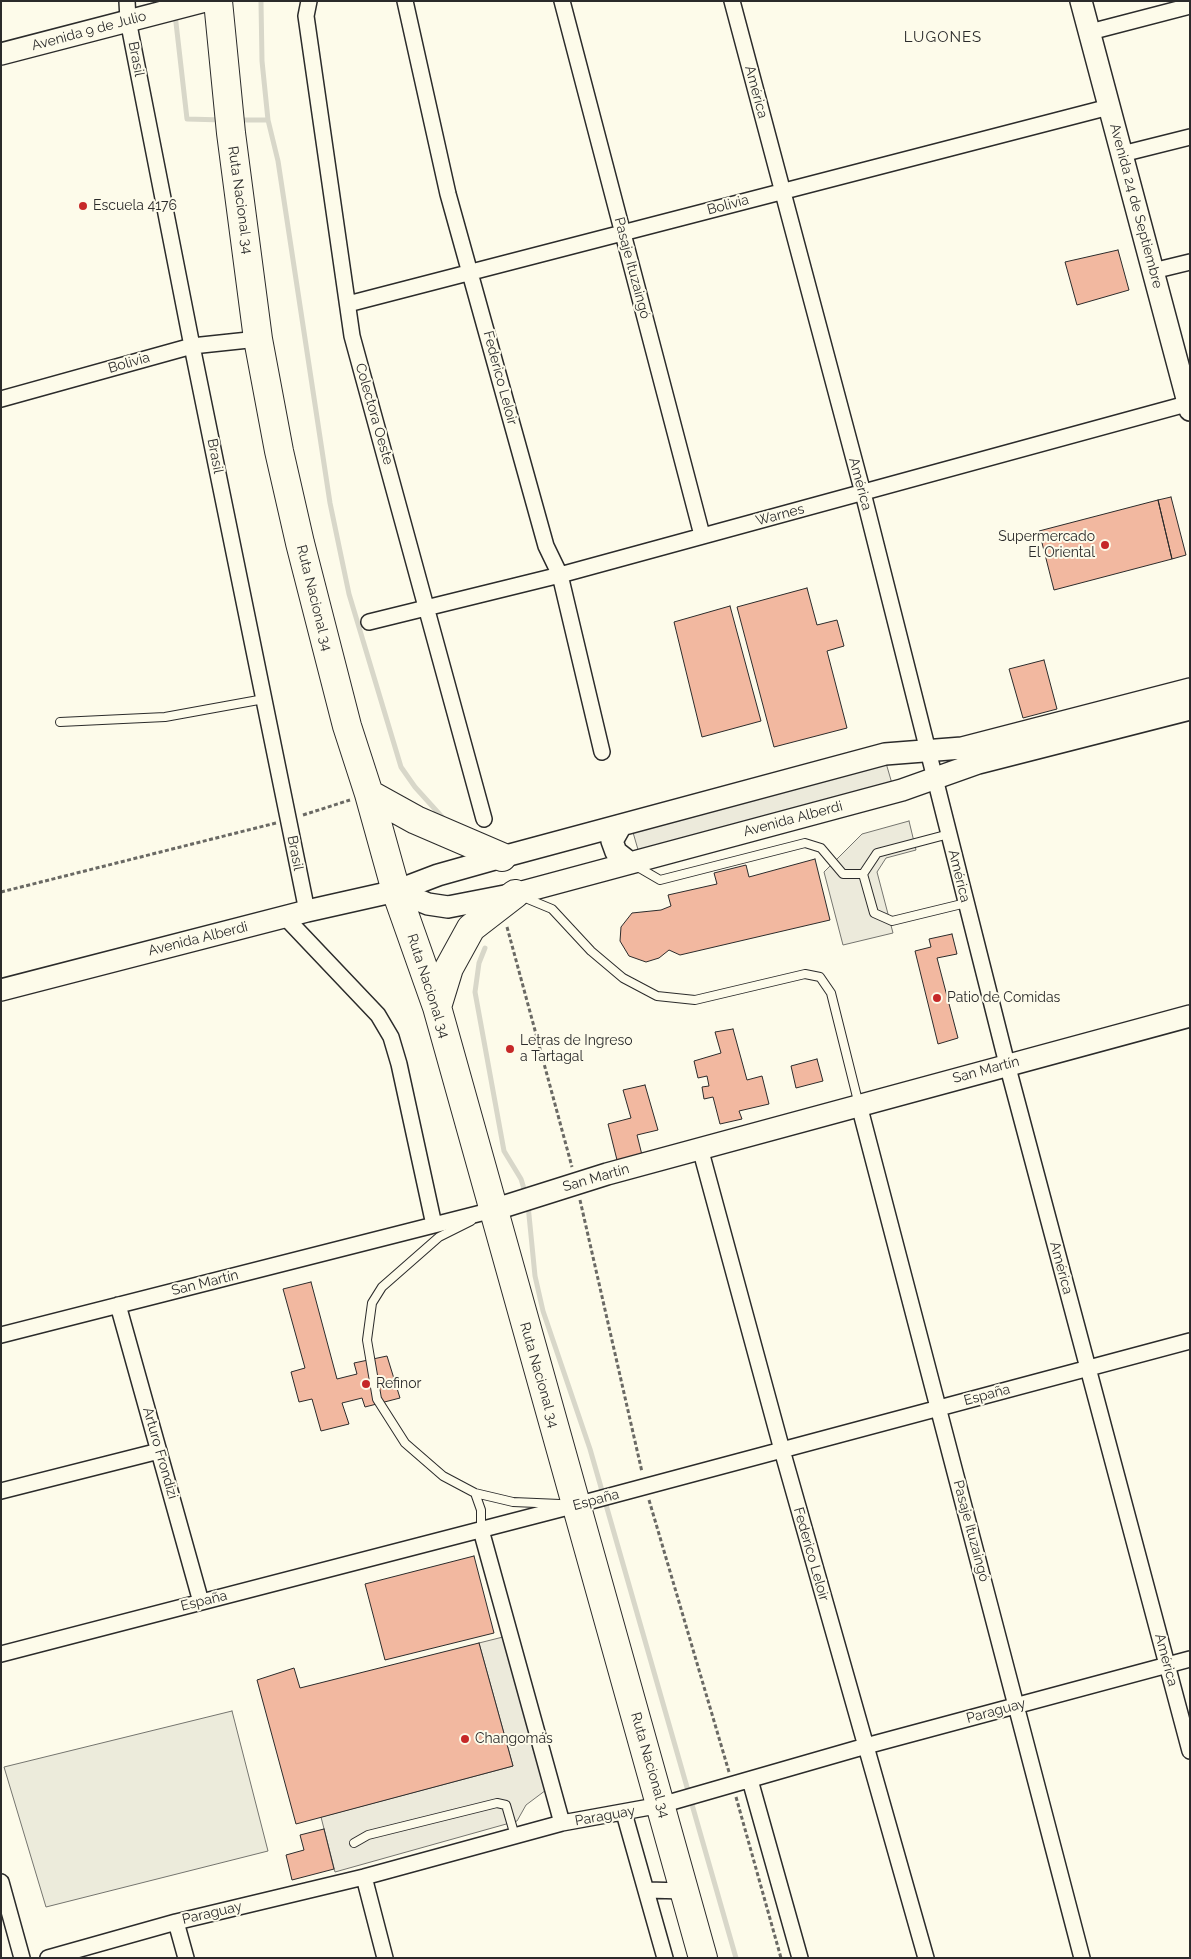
<!DOCTYPE html>
<meta charset="utf-8">
<style>
body{margin:0}
#map{position:relative;width:1191px;height:1959px;overflow:hidden;background:#fdfbea;font-family:Raleway,sans-serif}
canvas{display:block}
.frame{position:absolute;inset:0;border:2px solid #2b2b2b;pointer-events:none}
</style>
<div id="map">
<canvas width="1191" height="1959"></canvas>
<div class="frame"></div>
</div>
<script>
const g = document.querySelector('canvas').getContext('2d');
g.lineJoin = 'round';
function fill(path, color) {
  g.fillStyle = color;
  g.fill(path, 'evenodd');
}
function toPath(rows) {
  const path = new Path2D();
  for (const r of rows) {
    path.moveTo(r[0], r[1]);
    for (let i = 2; i < r.length; i += 2) path.lineTo(r[i], r[i + 1]);
  }
  return path;
}
function strokePath(path, color, width, dash) {
  g.strokeStyle = color;
  g.lineWidth = width;
  g.lineCap = dash ? 'butt' : 'round';
  g.setLineDash(dash || []);
  g.stroke(path);
}
function drawText(font, color, halo, rows, align = 'center') {
  g.font = font + ' Raleway,sans-serif';
  g.lineWidth = 4;
  g.setLineDash([]);
  g.textBaseline = 'middle';
  g.strokeStyle = halo;
  g.fillStyle = color;
  for (const [text, x, y, turn = 0] of rows) {
    g.save();
    g.translate(x, y);
    g.rotate((+turn || 0) * Math.PI / 180);
    g.textAlign = isNaN(turn) ? turn : align;
    if (halo) g.strokeText(text, 0, 0);
    g.fillText(text, 0, 0);
    g.restore();
  }
}
const green = toPath([
 [232,1711,268,1851,46,1907,4,1767,232,1711]
]);
const parking = toPath([
 [886,763,893,787,639,853,632,829,886,763],
 [909,821,916,850,886,858,877,872,893,933,843,945,824,872,862,834,909,821],
 [503,1637,546,1790,526,1805,517,1821,335,1872,321,1817,513,1766,479,1643,503,1637]
]);
const stream = toPath([
 [261,2,262,61,268,120,278,161,330,503,349,594,401,767,415,787,443,818],
 [175,14,187,119,223,120],
 [239,120,268,120],
 [485,948,479,963,475,992,504,1151,521,1179,526,1195],
 [528,1205,535,1276,543,1311,590,1449,736,1958]
]);
const building = toPath([
 [1118,250,1129,290,1077,305,1065,262,1118,250],
 [1171,497,1186,555,1172,559,1158,500,1171,497],
 [1158,500,1172,559,1054,590,1039,531,1158,500],
 [807,588,817,625,837,620,844,646,827,651,847,728,774,747,737,607,807,588],
 [730,606,761,721,702,737,674,622,730,606],
 [1044,660,1057,709,1023,718,1009,669,1044,660],
 [815,859,830,920,680,955,669,950,659,958,646,962,629,956,620,941,621,927,632,913,661,910,671,906,668,895,717,884,714,873,746,865,749,877,815,859],
 [952,934,957,954,937,958,958,1038,938,1044,915,951,931,947,929,939,952,934],
 [733,1029,747,1080,762,1076,769,1104,739,1111,742,1119,720,1124,713,1097,704,1099,702,1087,709,1086,707,1076,698,1078,694,1061,721,1053,715,1032,733,1029],
 [817,1059,823,1081,796,1088,791,1066,817,1059],
 [645,1085,658,1130,637,1135,642,1155,617,1160,608,1124,631,1118,623,1090,645,1085],
 [311,1282,337,1379,357,1374,354,1363,387,1356,400,1398,365,1407,362,1398,342,1403,349,1424,321,1431,312,1399,299,1402,291,1372,305,1368,283,1289,311,1282],
 [474,1556,494,1633,385,1660,365,1584,474,1556],
 [479,1643,513,1766,296,1824,257,1680,294,1668,300,1688,479,1643],
 [324,1829,334,1869,292,1880,286,1855,304,1850,300,1835,324,1829]
]);
const path = toPath([
 [303,815,350,800],
 [1,892,276,823],
 [507,927,572,1167],
 [580,1200,642,1472],
 [649,1500,729,1772],
 [736,1797,781,1958]
]);
const lane = toPath([
 [60,722,165,717,264,699],
 [636,866,660,880,805,843,821,848,843,874,863,874,874,913,892,921,966,903],
 [863,874,877,853,949,834],
 [523,897,552,909,591,951,623,978,657,996,695,1000,805,974,820,977,831,993,859,1105],
 [471,1221,439,1237,382,1287,372,1303,367,1340,377,1399,405,1443,443,1476,475,1493,513,1502,560,1504],
 [475,1493,481,1510,481,1530],
 [354,1843,368,1835,497,1803,506,1805,515,1836]
]);
const street = toPath([
 [127,1,128,20,192,346,307,911],
 [309,1,306,16,352,336,484,819],
 [405,1,448,194,546,546,560,575,602,752],
 [562,1,702,535],
 [732,1,863,493,1007,1064,1190,1751],
 [1090,32,1190,6],
 [1122,154,1190,137],
 [1153,271,1190,262],
 [348,304,1109,107],
 [1,399,192,346,258,339],
 [369,622,560,575,1190,403],
 [285,917,378,1015,391,1037,399,1064,434,1225],
 [859,1105,1082,1958],
 [700,1148,782,1450,926,1958],
 [118,1305,201,1602],
 [1,1335,493,1210],
 [1,1491,159,1451],
 [481,1530,562,1823],
 [1,1654,576,1505,1190,1341],
 [750,1780,800,1958],
 [624,1813,665,1958],
 [364,1877,385,1958],
 [1,1882,22,1958],
 [647,1890,685,1891],
 [176,1922,186,1958],
 [48,1958,176,1922,364,1877,562,1823,661,1805,866,1746,1190,1659]
]);
const secondary = toPath([
 [1081,1,1190,410],
 [1,54,205,1],
 [621,825,612,841,616,852,630,863],
 [396,891,428,904,448,907,515,894,902,790,978,763,1190,709],
 [1,990,307,911,396,891,438,875,502,857,885,754,962,748,1190,689],
 [493,1210,607,1174,1190,1016]
]);
const highway = toPath([
 [218,1,231,133,258,339,279,451,300,543,347,726,369,794,396,891,437,1007,703,1958],
 [369,794,416,820,502,857],
 [437,1007,449,968,471,928,515,894]
]);
const markers = [
 [83,206,5,"#c62828"],
 [1105,545,5,"#c62828"],
 [937,998,5,"#c62828"],
 [510,1049,5,"#c62828"],
 [366,1384,5,"#c62828"],
 [465,1739,5,"#c62828"]
];
const streetNames = [
 ["Avenida 9 de Julio",89,31,-15],
 ["Brasil",136,59,79],
 ["América",756,92,75],
 ["Ruta Nacional 34",240,200,82],
 ["Bolivia",728,205,-15],
 ["Avenida 24 de Septiembre",1136,206,75],
 ["Pasaje Ituzaingó",632,268,75],
 ["Bolivia",129,363,-16],
 ["Federico Leloir",500,378,75],
 ["Colectora Oeste",374,414,74],
 ["Brasil",215,456,79],
 ["América",860,484,75],
 ["Warnes",780,515,-15],
 ["Ruta Nacional 34",314,598,76],
 ["Avenida Alberdi",793,819,-15],
 ["Brasil",295,853,79],
 ["América",959,876,76],
 ["Avenida Alberdi",198,939,-14],
 ["Ruta Nacional 34",428,986,72],
 ["San Martín",986,1070,-15],
 ["San Martín",596,1178,-16],
 ["América",1061,1268,75],
 ["San Martín",205,1283,-14],
 ["Ruta Nacional 34",539,1375,74],
 ["España",987,1395,-15],
 ["Arturo Frondizi",160,1453,74],
 ["España",596,1500,-15],
 ["Pasaje Ituzaingó",971,1531,75],
 ["Federico Leloir",811,1554,74],
 ["España",204,1601,-14],
 ["América",1166,1660,75],
 ["Paraguay",996,1711,-15],
 ["Ruta Nacional 34",650,1765,74],
 ["Paraguay",605,1816,-10],
 ["Paraguay",212,1913,-13]
];
const poiNames = [
 ["Escuela 4176",93,206],
 ["Supermercado",1095,537,"right"],
 ["El Oriental",1095,553,"right"],
 ["Patio de Comidas",947,998],
 ["Letras de Ingreso",520,1041],
 ["a Tartagal",520,1057],
 ["Refinor",376,1384],
 ["Changomás",475,1739]
];
const neighbourhoodNames = [
 ["LUGONES",943,37]
];
fill(green, '#ecebdb');
strokePath(green, '#74746e', 1);
fill(parking, '#eceadb');
strokePath(parking, '#74746e', 1);
strokePath(stream, '#d8d7c9', 5);
fill(building, '#f2b8a0');
strokePath(building, '#2b2b2b', 1);
strokePath(lane, '#2b2b2b', 10);
strokePath(street, '#2b2b2b', 18);
strokePath(secondary, '#2b2b2b', 24);
strokePath(highway, '#2b2b2b', 30);
strokePath(path, '#6a6964', 3, [4, 2.5]);
strokePath(lane, '#fdfbea', 8);
strokePath(street, '#fdfbea', 15);
strokePath(secondary, '#fdfbea', 21);
strokePath(highway, '#fdfbea', 28);
for (const [x, y, r, color] of markers) {
  const dot = new Path2D();
  dot.arc(x, y, r, 0, 2 * Math.PI);
  g.fillStyle = color;
  g.fill(dot);
  strokePath(dot, '#fdfbea', 2);
}
drawText('14px', '#2b2b2b', '#fdfbea', streetNames);
drawText('14px', '#2b2b2b', '#fdfbea', poiNames, 'left');
g.letterSpacing = '1px';
drawText('15px', '#2b2b2b', '#fdfbea', neighbourhoodNames);
g.letterSpacing = '0px';
</script>
